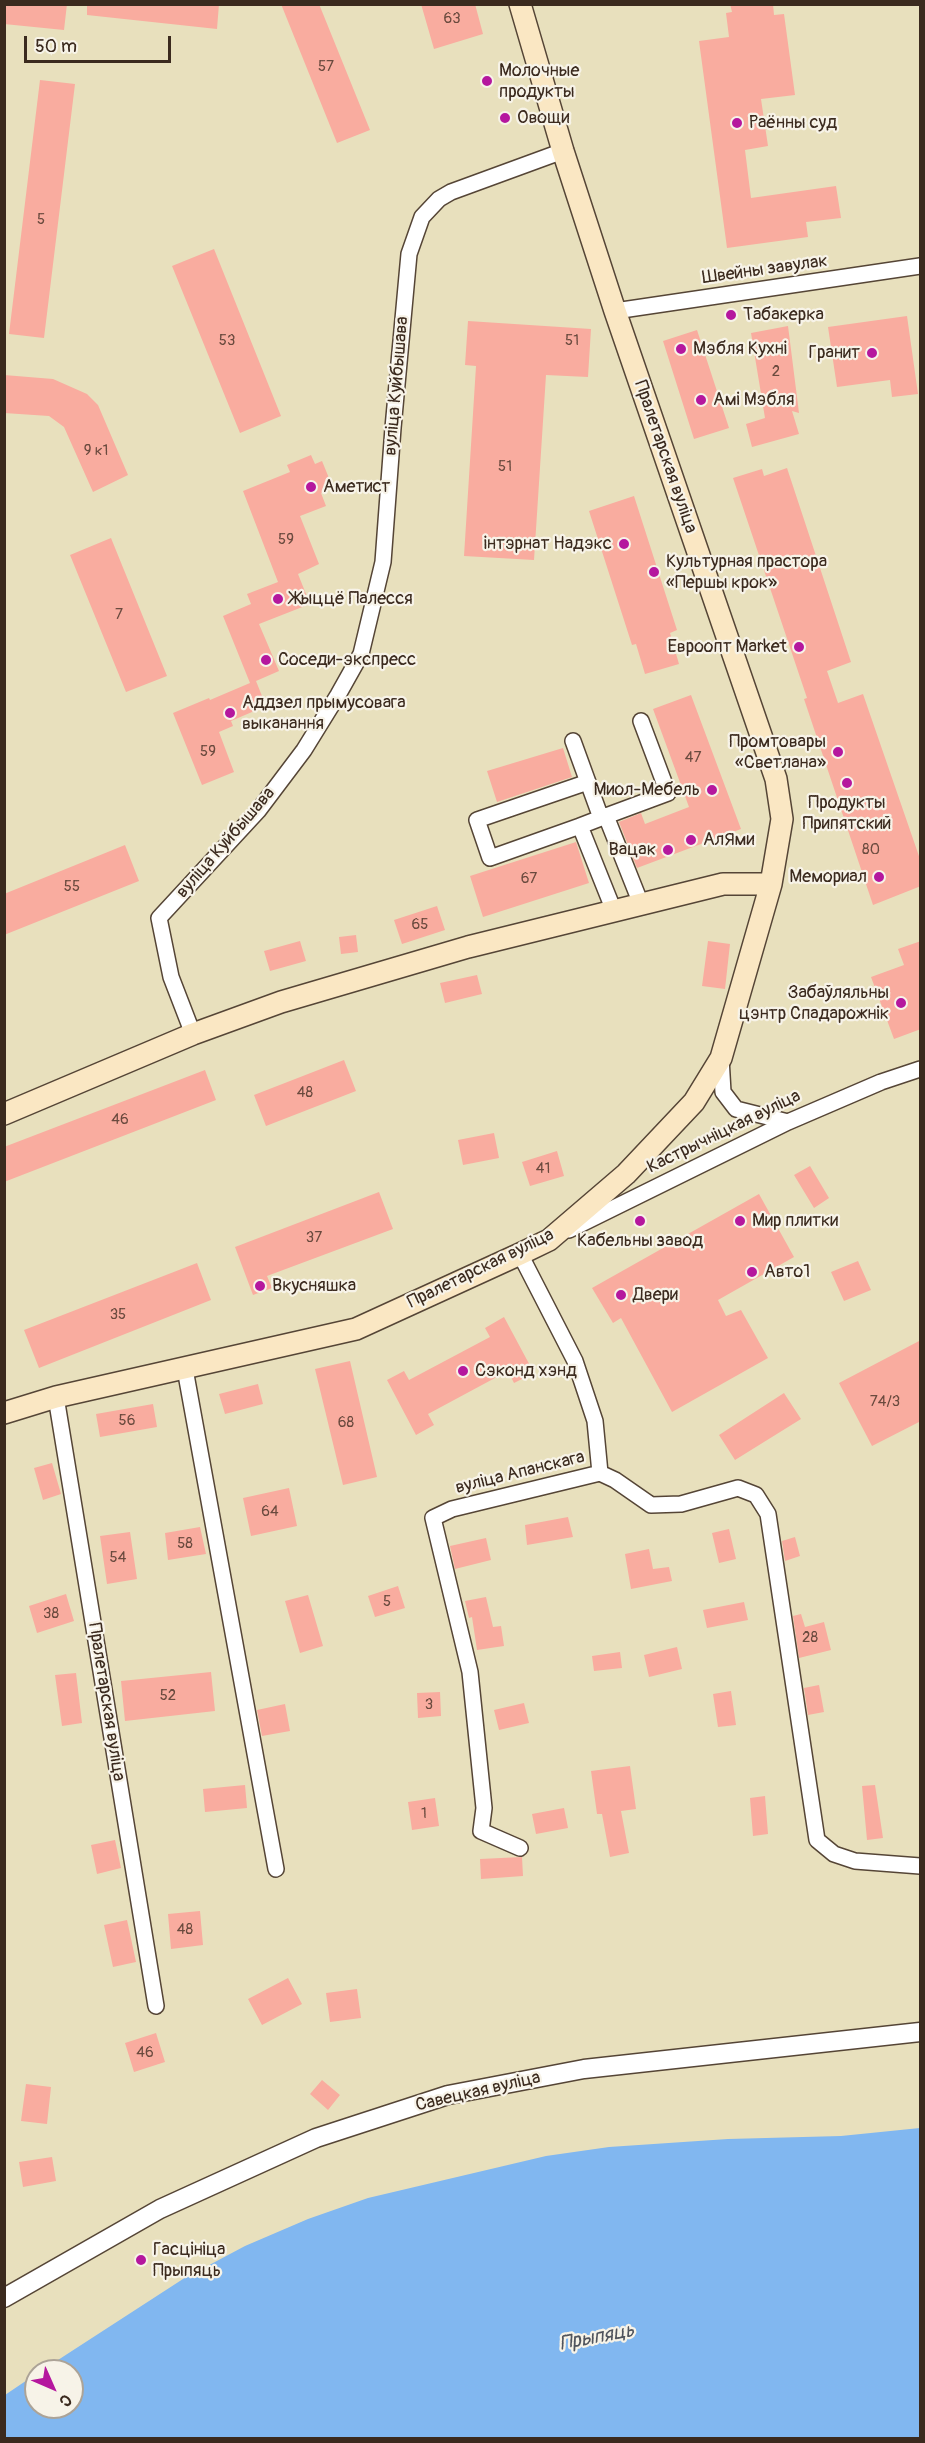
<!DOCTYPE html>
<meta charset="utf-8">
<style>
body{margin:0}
#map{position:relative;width:925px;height:2443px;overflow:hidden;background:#e8e0bd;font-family:Pangolin,sans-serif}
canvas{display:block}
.frame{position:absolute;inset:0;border:6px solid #3b2a1e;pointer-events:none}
.north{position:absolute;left:24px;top:2359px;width:60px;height:60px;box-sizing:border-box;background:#f7f3e8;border:2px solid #aca397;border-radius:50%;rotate:135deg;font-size:16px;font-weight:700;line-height:24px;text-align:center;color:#3b2a1e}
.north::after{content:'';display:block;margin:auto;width:21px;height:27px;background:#b5179e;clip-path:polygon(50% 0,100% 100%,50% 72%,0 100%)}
.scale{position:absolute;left:24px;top:36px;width:147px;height:27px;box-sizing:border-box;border:3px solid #3b2a1e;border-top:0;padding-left:8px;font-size:18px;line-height:21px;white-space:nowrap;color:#3b2a1e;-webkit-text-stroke:4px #f7f3e8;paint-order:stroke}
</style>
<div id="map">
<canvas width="925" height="2443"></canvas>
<div class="frame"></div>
<div class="north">С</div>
<div class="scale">50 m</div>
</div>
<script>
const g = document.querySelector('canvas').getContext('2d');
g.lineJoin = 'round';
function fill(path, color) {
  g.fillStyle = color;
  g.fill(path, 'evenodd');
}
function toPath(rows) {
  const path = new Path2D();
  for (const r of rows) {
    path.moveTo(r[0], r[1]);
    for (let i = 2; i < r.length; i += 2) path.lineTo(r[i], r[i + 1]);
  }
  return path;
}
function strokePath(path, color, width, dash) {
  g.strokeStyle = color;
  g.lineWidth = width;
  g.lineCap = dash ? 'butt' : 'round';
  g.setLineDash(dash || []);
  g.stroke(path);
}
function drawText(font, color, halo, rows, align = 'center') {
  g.font = font + ' Pangolin,sans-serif';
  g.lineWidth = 4.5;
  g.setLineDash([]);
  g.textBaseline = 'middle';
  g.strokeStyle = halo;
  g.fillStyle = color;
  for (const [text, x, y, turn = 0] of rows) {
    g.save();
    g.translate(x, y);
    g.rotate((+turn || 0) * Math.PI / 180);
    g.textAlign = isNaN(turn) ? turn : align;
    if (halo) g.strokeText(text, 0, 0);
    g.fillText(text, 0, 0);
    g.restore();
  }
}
const water = toPath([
 [920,2128,920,2438,5,2438,5,2395,36,2374,36,2407,72,2407,72,2371,41,2371,183,2279,245,2246,308,2219,368,2198,546,2156,609,2147,728,2139,841,2136]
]);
const building = toPath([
 [4,4,67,4,64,30,4,24],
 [87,4,219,4,217,29,87,15],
 [281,4,319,4,370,130,337,143],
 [421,4,475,4,483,34,434,49],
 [730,4,773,4,774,15,784,14,795,95,761,99,768,146,745,150,751,198,836,186,841,218,806,222,808,237,727,248,699,41,729,37,726,13,732,12],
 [40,80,75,84,44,338,9,334],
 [214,249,281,416,240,433,172,266],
 [907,316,918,394,892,397,890,380,837,387,828,327],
 [468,321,591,329,588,377,546,375,534,560,464,556,476,366,465,365],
 [788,326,799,413,792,411,799,434,752,447,746,424,765,418,751,333],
 [697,330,729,428,694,439,663,341],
 [4,375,53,379,87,394,98,405,128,475,93,492,64,427,49,416,4,413],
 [311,455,315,464,322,461,333,488,321,493,326,506,300,516,319,564,298,574,310,604,259,624,279,671,256,681,266,706,231,721,233,726,219,732,234,772,202,785,173,713,209,698,210,700,250,683,223,616,251,604,247,594,278,582,243,491,290,472,287,465],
 [787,468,851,662,827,671,838,703,863,694,921,862,921,886,873,905,804,699,807,698,733,478,762,469,764,476],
 [634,496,677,630,670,633,679,664,645,674,636,644,632,645,589,511],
 [111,538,167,676,126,692,70,555],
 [691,695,741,829,637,868,619,822,641,813,645,824,689,807,653,709],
 [563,748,572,777,497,802,487,771],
 [576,842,589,883,483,917,470,876],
 [125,845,139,881,4,935,4,894],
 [437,906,445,930,402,944,394,920],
 [356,935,358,952,341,954,339,937],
 [300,941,306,961,270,971,264,951],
 [708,941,730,944,725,989,702,986],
 [921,941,921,1029,894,1039,871,977,904,965,898,949],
 [477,975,482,994,445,1003,440,983],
 [344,1060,356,1091,266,1126,254,1095],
 [205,1070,216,1100,4,1182,4,1147],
 [494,1133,499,1158,463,1165,458,1140],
 [557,1151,564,1176,530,1186,522,1162],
 [810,1166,829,1198,814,1208,794,1175],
 [379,1192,393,1229,267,1276,272,1288,253,1295,235,1247],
 [759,1194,794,1257,718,1300,726,1316,741,1310,768,1358,672,1412,621,1318,613,1323,592,1288],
 [858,1261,871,1290,844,1301,831,1272],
 [197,1263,211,1300,39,1368,24,1330],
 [504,1317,534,1373,514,1383,508,1371,428,1414,434,1425,416,1435,387,1380,404,1371,409,1380,490,1337,485,1328],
 [921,1340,921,1421,872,1446,839,1383],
 [350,1361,377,1477,343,1485,315,1369],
 [258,1384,263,1404,225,1414,219,1394],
 [784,1393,801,1419,735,1460,719,1435],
 [153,1404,157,1427,100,1437,96,1414],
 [52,1463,61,1494,43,1500,34,1468],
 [289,1488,297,1526,251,1536,243,1498],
 [568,1517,573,1537,527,1545,525,1525],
 [200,1527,206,1554,168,1560,165,1533],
 [729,1529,736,1559,719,1563,712,1533],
 [130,1532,137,1579,107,1584,100,1536],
 [795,1537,800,1556,785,1561,782,1541],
 [486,1538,491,1560,455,1569,450,1546],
 [649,1549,653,1569,669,1567,672,1581,631,1589,625,1554],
 [398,1586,405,1608,375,1617,368,1596],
 [66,1594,74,1621,37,1633,29,1606],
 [308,1595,323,1646,300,1653,285,1601],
 [486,1597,493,1627,501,1626,504,1646,477,1650,472,1617,469,1618,465,1601],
 [744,1602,748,1620,707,1628,703,1610],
 [801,1614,805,1627,824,1622,831,1650,799,1658,793,1616],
 [677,1647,682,1669,649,1677,644,1655],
 [620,1652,622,1668,594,1671,592,1656],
 [211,1672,215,1711,125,1721,121,1681],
 [76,1673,82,1723,62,1726,55,1675],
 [819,1685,824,1712,808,1715,804,1688],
 [731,1691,736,1725,718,1727,713,1694],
 [440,1692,441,1716,418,1718,417,1693],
 [524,1703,529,1723,499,1730,494,1710],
 [285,1704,290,1731,262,1736,257,1710],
 [630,1766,636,1809,621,1811,629,1853,610,1857,602,1814,597,1814,591,1771],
 [245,1785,247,1808,205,1812,203,1789],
 [875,1785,883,1838,867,1840,862,1786],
 [765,1796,768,1834,753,1836,750,1798],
 [435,1798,439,1826,412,1830,408,1802],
 [564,1808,568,1828,536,1834,532,1814],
 [115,1840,121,1868,97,1874,91,1845],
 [522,1857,523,1876,481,1879,480,1859],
 [200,1911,203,1945,171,1949,168,1914],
 [127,1920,136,1962,113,1967,104,1925],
 [288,1978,302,2004,262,2025,248,1999],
 [357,1989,361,2018,330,2022,326,1993],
 [156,2033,165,2062,134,2072,125,2043],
 [322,2080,340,2095,328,2110,310,2094],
 [26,2084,51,2087,47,2124,21,2121],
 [52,2157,56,2181,23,2187,19,2162]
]);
const minor = toPath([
 [615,311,920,266],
 [573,741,601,818],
 [606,816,580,826,614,911],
 [580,826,490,858,477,820,588,782],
 [641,904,606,816,668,793,641,721],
 [193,1034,171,977,159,918,258,811,304,750,338,695,361,654,383,562,393,428,409,254,422,217,439,199,451,192,563,151],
 [721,1058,723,1092,736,1109,788,1122],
 [569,1230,788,1122,881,1082,920,1069],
 [520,1254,575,1361,595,1421,600,1473],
 [185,1369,276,1869],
 [56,1397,156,2006],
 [520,1848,481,1831,484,1808,470,1672,433,1518,452,1509,600,1473,615,1480,651,1505,681,1504,738,1488,756,1495,768,1514,817,1840,834,1854,855,1861,920,1866]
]);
const tertiary = toPath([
 [4,2298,160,2209,316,2138,448,2095,584,2069,920,2032]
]);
const secondary = toPath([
 [4,1114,193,1034,281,1002,468,947,723,884,771,884],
 [4,1413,56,1397,356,1329,520,1254,549,1240,626,1174,694,1102,721,1058,771,884,782,819,776,779,615,311,563,151,520,4]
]);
const markers = [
 [487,81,6,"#b5179e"],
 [505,118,6,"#b5179e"],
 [737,123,6,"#b5179e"],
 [731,315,6,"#b5179e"],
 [681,349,6,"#b5179e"],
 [872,353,6,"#b5179e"],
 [701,400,6,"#b5179e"],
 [311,487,6,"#b5179e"],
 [624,544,6,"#b5179e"],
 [654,572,6,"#b5179e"],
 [278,599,6,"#b5179e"],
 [799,647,6,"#b5179e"],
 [266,660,6,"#b5179e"],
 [230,713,6,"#b5179e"],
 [838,752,6,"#b5179e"],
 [847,783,6,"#b5179e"],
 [712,790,6,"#b5179e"],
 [691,840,6,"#b5179e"],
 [668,850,6,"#b5179e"],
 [879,877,6,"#b5179e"],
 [901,1003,6,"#b5179e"],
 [640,1221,6,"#b5179e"],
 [740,1221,6,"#b5179e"],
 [752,1272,6,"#b5179e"],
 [260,1286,6,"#b5179e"],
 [621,1295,6,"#b5179e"],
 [463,1371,6,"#b5179e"],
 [141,2260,6,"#b5179e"]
];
const numberNames = [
 ["63",452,19],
 ["57",326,67],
 ["5",41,220],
 ["53",227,341],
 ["51",572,341],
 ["2",776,372],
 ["9 к1",96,451],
 ["51",505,467],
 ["59",286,540],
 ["7",119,615],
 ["59",208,752],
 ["47",693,758],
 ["80",871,850],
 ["67",529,879],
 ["55",72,887],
 ["65",420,925],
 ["48",305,1093],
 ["46",120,1120],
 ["41",543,1169],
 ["37",314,1238],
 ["35",118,1315],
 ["74/3",885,1402],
 ["56",127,1421],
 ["68",346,1423],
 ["64",270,1512],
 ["58",185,1544],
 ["54",118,1558],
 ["5",387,1602],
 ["38",51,1614],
 ["28",810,1638],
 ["52",168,1696],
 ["3",429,1705],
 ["1",424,1814],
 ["48",185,1930],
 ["46",145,2053]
];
const poiNames = [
 ["Молочные",499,71],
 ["продукты",499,92],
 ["Овощи",517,118],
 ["Раённы суд",749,123],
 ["Табакерка",743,315],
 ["Мэбля Кухні",693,349],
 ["Гранит",860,353,"right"],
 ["Амі Мэбля",713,400],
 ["Аметист",323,487],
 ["інтэрнат Надэкс",612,544,"right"],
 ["Культурная прастора",666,562],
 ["«Першы крок»",666,583],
 ["Жыццё Палесся",290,599],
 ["Евроопт Market",787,647,"right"],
 ["Соседи-экспресс",278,660],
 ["Аддзел прымусовага",242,703],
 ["выканання",242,724],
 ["Промтовары",826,742,"right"],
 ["«Светлана»",826,763,"right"],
 ["Миол-Мебель",700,790,"right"],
 ["Продукты",847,803,"center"],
 ["Припятский",847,824,"center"],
 ["АлЯми",703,840],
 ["Вацак",656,850,"right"],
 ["Мемориал",867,877,"right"],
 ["Забаўляльны",889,993,"right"],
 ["цэнтр Спадарожнік",889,1014,"right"],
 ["Мир плитки",752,1221],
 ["Кабельны завод",640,1241,"center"],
 ["Авто1",764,1272],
 ["Вкусняшка",272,1286],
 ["Двери",633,1295],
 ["Сэконд хэнд",475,1371],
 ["Гасцініца",153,2250],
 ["Прыпяць",153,2271]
];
const streetNames = [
 ["Швейны завулак",765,270,-8],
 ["вуліца Куйбышава",397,386,-85],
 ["Пралетарская вуліца",665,457,71],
 ["вуліца Куйбышава",226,843,-49],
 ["Кастрычніцкая вуліца",724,1132,-26],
 ["Пралетарская вуліца",481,1269,-26],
 ["вуліца Апанскага",520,1473,-14],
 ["Пралетарская вуліца",106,1702,81],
 ["Савецкая вуліца",478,2092,-13]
];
const waterNames = [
 ["Прыпяць",597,2338,-11]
];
fill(water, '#81b7f0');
fill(building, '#f9ac9f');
strokePath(minor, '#554536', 18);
strokePath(tertiary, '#554536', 21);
strokePath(secondary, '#554536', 24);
strokePath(minor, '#fff', 15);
strokePath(tertiary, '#fff', 18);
strokePath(secondary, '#fae7c3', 21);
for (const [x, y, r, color] of markers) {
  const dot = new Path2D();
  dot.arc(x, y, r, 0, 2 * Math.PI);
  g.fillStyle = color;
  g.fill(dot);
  strokePath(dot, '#f7f3e8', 2);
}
drawText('15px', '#6a4a3e', null, numberNames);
drawText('18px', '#3b2a1e', '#f7f3e8', poiNames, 'left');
drawText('18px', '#3b2a1e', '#f7f3e8', streetNames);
drawText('italic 20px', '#50545d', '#f7f3e8', waterNames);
</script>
